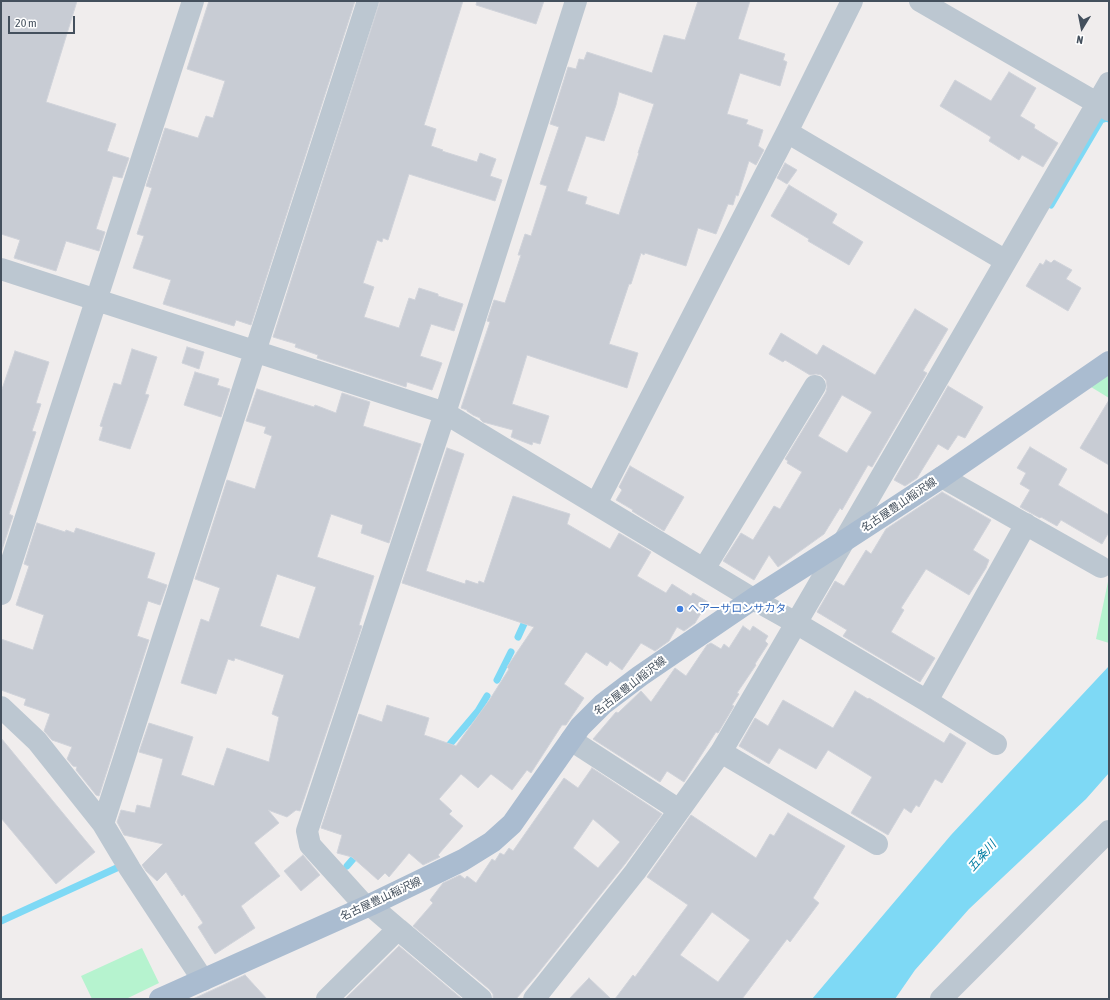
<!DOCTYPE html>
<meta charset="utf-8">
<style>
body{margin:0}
#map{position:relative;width:1110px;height:1000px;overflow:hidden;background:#f0eded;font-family:"Asap Condensed",sans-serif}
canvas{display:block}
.frame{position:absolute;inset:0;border:2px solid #44505d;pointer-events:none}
.north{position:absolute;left:1062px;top:8px;width:40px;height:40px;-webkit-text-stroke:3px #fff;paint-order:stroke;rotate:190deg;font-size:11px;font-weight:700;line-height:16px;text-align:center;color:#44505d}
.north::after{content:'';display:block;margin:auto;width:14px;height:18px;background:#44505d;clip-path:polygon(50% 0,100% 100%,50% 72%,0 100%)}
.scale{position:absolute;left:8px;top:16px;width:67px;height:18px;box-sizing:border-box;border:2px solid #44505d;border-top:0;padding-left:5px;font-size:12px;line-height:14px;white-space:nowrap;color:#44505d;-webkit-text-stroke:3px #fff;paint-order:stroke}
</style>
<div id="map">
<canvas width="1110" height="1000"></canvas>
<div class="frame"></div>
<div class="north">N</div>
<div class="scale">20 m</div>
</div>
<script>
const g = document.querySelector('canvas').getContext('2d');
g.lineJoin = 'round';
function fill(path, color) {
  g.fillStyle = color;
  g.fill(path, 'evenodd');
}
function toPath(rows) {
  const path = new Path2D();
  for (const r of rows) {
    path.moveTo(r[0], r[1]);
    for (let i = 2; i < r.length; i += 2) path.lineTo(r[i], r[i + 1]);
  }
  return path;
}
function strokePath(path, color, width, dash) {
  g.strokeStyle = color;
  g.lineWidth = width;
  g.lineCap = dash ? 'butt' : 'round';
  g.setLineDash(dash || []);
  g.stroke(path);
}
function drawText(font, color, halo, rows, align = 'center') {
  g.font = font + ' "Asap Condensed","Noto Sans JP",sans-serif';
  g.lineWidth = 4;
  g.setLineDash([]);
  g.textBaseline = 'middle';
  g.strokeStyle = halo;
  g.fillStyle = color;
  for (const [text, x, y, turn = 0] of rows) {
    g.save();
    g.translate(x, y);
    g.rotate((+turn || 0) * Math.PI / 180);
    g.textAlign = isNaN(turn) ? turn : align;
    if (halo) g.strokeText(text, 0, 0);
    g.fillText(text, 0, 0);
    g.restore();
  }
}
const green = toPath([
 [1109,374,1109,398,1091,387],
 [1109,577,1109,643,1096,639],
 [142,948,159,983,126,999,92,999,81,976]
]);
const water = toPath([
 [1109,666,1109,773,1086,799,969,909,915,970,895,999,812,999,951,835]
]);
const stream = toPath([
 [1051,205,1101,120,1107,118,1109,119],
 [518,637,528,615],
 [497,680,511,652],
 [445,750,478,711,487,696],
 [347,866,360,851],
 [1,921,121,866]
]);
const building = toPath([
 [1,1,77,1,46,102,116,124,107,151,129,158,122,178,113,176,96,229,105,232,99,251,66,241,56,271,14,258,20,240,1,234,1,1],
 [209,1,355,1,251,325,236,320,234,326,163,304,171,280,133,268,144,236,137,234,152,188,146,186,165,128,198,138,206,116,213,118,225,81,187,69,209,1],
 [380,1,463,1,424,125,436,129,431,146,443,150,442,151,477,162,480,153,496,159,490,176,502,180,495,201,409,174,388,240,383,238,382,242,377,240,363,283,374,287,364,317,399,328,409,298,415,300,419,288,438,294,438,296,463,304,454,331,431,324,420,356,442,363,432,390,407,382,406,387,317,358,318,355,295,347,296,344,273,337,380,1],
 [477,1,544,1,536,24,476,5,477,1],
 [698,1,750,1,738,39,785,54,783,60,787,62,780,86,740,73,727,114,748,120,746,124,763,130,758,146,764,150,756,165,749,161,738,196,736,195,733,205,728,204,716,234,698,228,686,266,645,253,644,255,641,253,631,284,629,284,609,344,638,353,627,388,527,355,512,404,549,416,540,444,533,442,532,445,511,437,513,430,483,422,480,419,480,418,473,415,467,411,467,410,461,408,490,322,487,321,494,300,505,303,521,255,518,255,525,234,531,236,547,186,540,184,559,127,550,124,568,67,576,69,579,59,584,60,587,52,652,73,664,35,685,40,698,1],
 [619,92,654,104,638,153,639,153,619,215,585,204,587,197,567,191,586,136,604,141,616,105,619,92],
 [1009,72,1036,88,1020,116,1035,125,1034,128,1058,143,1043,167,1022,155,1019,160,989,141,991,137,940,106,955,80,991,101,1009,72],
 [785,163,797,170,787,184,777,178,785,163],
 [789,185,837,214,832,223,863,242,849,265,808,241,809,239,771,216,789,185],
 [1046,260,1051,263,1054,260,1072,270,1066,279,1081,288,1068,311,1026,286,1040,263,1043,265,1046,260],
 [915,309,948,329,923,371,927,373,872,467,868,465,842,510,840,508,824,534,778,567,769,555,754,580,723,561,741,533,753,540,774,506,780,509,802,472,787,463,788,461,785,459,826,392,827,387,826,380,821,375,816,374,810,375,785,360,783,362,769,354,781,333,817,355,823,345,875,375,915,309],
 [842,395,872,412,847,453,818,436,842,395],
 [187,347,204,352,199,369,182,363,187,347],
 [132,349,157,357,145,394,149,395,130,449,99,440,103,427,100,426,114,383,121,385,132,349],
 [15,351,49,362,36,403,41,404,32,431,36,432,9,514,13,516,1,553,1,392,15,351],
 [195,372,219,379,217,385,230,389,221,417,184,405,195,372],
 [948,386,983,407,965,438,958,435,948,450,938,444,917,478,905,486,894,480,948,386],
 [257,389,314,407,315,405,336,413,342,393,370,402,363,426,421,444,389,543,361,533,363,525,331,514,317,557,374,576,359,625,362,626,300,811,296,810,287,817,268,810,279,823,254,843,280,876,241,906,255,928,215,954,198,927,203,923,184,894,182,896,166,872,157,881,146,871,142,865,163,844,124,835,117,822,121,810,135,813,137,805,150,808,163,759,139,752,149,723,193,737,181,775,214,786,227,748,269,762,279,717,272,714,284,675,235,658,234,661,228,659,216,694,181,683,201,619,209,622,220,588,195,579,227,480,255,489,272,436,264,433,266,427,246,421,257,389],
 [277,574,316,587,299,639,260,626,277,574],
 [1109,400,1109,465,1080,448,1109,400],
 [1030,447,1067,469,1058,485,1109,515,1109,532,1102,544,1061,520,1057,526,1041,517,1040,518,1020,507,1030,490,1020,484,1026,473,1017,468,1030,447],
 [447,448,464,454,426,571,465,584,466,580,478,584,479,581,484,583,513,496,570,514,567,524,610,549,619,533,651,552,637,576,666,593,672,584,691,596,693,593,708,602,695,623,684,631,677,627,669,641,655,651,641,643,622,670,610,661,607,666,586,652,564,684,584,698,566,725,562,725,531,773,527,770,512,790,491,774,478,788,461,774,439,799,452,811,449,814,463,826,438,855,440,857,423,865,409,853,389,877,385,873,378,880,352,857,337,853,342,835,321,828,359,714,382,722,387,705,429,718,424,735,456,746,490,699,509,669,507,667,534,627,402,583,447,448],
 [630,466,684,497,664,531,632,511,633,510,616,500,622,490,619,487,630,466],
 [942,492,991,520,973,550,989,560,986,568,969,595,926,569,901,608,904,610,891,632,935,658,920,682,843,636,847,630,817,612,835,581,844,586,866,550,871,554,886,529,942,492],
 [37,523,65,532,66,530,74,533,76,528,155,553,147,578,167,585,160,605,148,601,137,636,149,640,99,796,96,795,76,770,77,767,73,766,67,759,72,747,52,740,44,731,50,714,24,705,26,699,1,690,1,639,33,650,44,615,16,605,29,566,24,564,37,523],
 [743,626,750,631,753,626,768,636,765,641,768,644,755,664,756,665,737,693,739,694,732,705,734,706,718,733,716,732,684,782,667,771,660,782,593,739,616,712,618,713,641,691,651,702,675,668,686,676,707,645,711,643,721,649,724,644,729,648,743,626],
 [855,691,868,699,869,698,944,743,950,733,966,743,942,783,935,779,919,807,916,805,911,813,904,808,888,835,851,813,872,777,828,750,816,769,779,748,769,764,739,746,755,718,768,726,783,700,833,728,855,691],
 [1,738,95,852,56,884,1,818,1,738],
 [592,768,662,814,625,864,535,977,516,999,493,999,493,994,489,989,413,926,433,903,430,900,443,883,460,875,465,879,467,876,476,883,492,859,495,861,500,853,504,855,509,848,513,851,564,778,578,788,592,768],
 [593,819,620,842,598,868,573,848,593,819],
 [788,813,845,846,813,898,819,903,790,942,787,939,742,999,615,999,633,975,635,977,688,905,647,877,691,815,756,858,770,834,774,836,788,813],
 [712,912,750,940,718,982,680,955,712,912],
 [303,855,320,875,301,891,284,871,303,855],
 [399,946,462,999,345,999,399,946],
 [245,975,267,999,193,999,245,975],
 [589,978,611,999,569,999,589,978]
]);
const minor = toPath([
 [920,1,1109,110],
 [787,132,1006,261],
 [1,269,445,413,753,599,796,623,927,701,996,744],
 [942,477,1101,567],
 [596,504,787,132,852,1],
 [704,569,815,386],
 [1,594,193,1],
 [927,701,1026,524],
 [1,707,37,741,103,824,130,869,203,980],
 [571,740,679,810],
 [721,752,877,844],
 [103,824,368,1],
 [366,907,310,845,307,831,445,413,576,1],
 [398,929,481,999],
 [327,999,398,929,370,905],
 [534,999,635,872,721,752,844,541,1109,83],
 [941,999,1109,831]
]);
const major = toPath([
 [160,999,370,905,463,860,492,842,512,824,580,727,603,704,640,676,753,599,844,541,942,477,1109,362]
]);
const markers = [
 [680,609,4,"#3f7fe0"]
];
const streetNames = [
 ["名古屋豊山稲沢線",899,505,-34],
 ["名古屋豊山稲沢線",630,686,-38],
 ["名古屋豊山稲沢線",381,899,-25]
];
const shopNames = [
 ["ヘアーサロンサカタ",688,609]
];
const waterNames = [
 ["五条川",982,856,-49]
];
fill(green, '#b6f3cf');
fill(water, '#7ed9f5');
strokePath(stream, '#7ed9f5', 7);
fill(building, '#c8ccd4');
strokePath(building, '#d0d3da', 1);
strokePath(minor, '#bcc7d1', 22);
strokePath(major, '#aabcd0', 22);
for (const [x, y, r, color] of markers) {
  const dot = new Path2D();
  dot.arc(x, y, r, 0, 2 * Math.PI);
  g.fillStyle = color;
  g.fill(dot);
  strokePath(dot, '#fff', 1.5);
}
drawText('11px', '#44505d', '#fff', streetNames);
drawText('11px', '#366cbe', '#fff', shopNames, 'left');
drawText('italic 12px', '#027da3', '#fff', waterNames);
</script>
